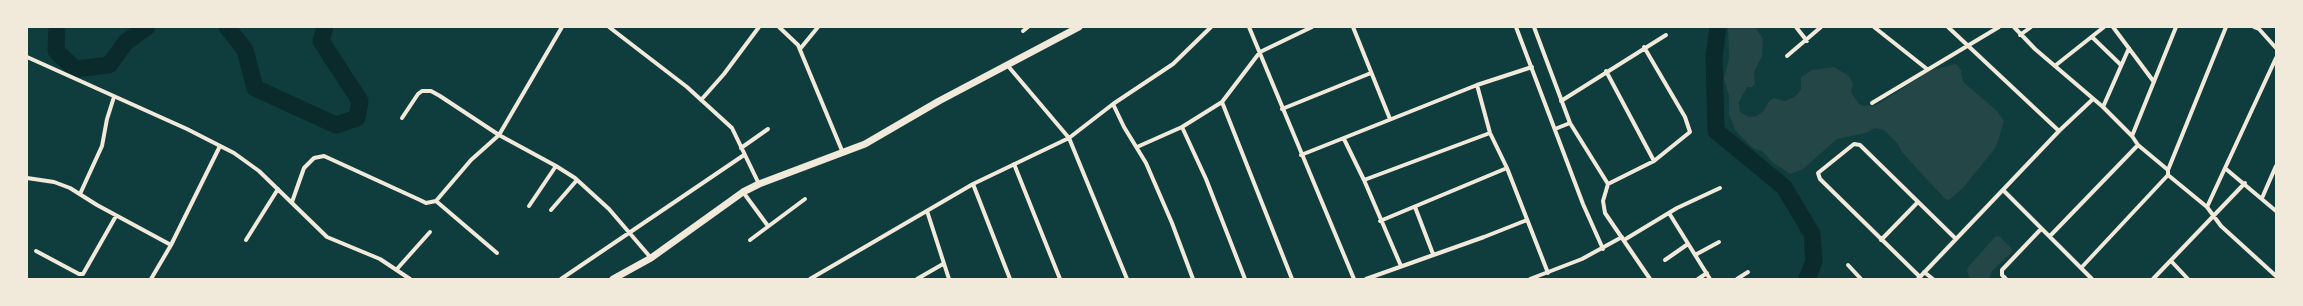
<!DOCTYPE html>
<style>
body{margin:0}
#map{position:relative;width:2303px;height:306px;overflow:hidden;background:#0f3d3e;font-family:Barlow,sans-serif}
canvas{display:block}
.frame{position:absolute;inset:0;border:28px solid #f1e9da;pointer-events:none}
</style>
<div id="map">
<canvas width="2303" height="306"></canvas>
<div class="frame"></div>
</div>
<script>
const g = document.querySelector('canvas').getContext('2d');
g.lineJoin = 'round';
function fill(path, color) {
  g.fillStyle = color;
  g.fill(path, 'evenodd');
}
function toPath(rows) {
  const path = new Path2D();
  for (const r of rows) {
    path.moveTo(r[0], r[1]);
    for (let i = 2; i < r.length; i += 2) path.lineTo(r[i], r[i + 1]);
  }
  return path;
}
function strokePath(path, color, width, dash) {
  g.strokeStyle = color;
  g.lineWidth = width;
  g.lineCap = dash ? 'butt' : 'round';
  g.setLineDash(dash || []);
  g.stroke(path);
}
const green = toPath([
 [1728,27,1755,27,1763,39,1762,56,1754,72,1755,84,1752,87,1747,87,1739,102,1740,112,1749,117,1757,116,1763,111,1770,100,1774,98,1785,101,1794,97,1801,90,1801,77,1812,70,1834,67,1849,76,1853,84,1851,92,1859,104,1864,106,1877,105,1929,71,1956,64,1961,70,1963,82,1996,110,2004,121,1996,147,1963,188,1949,200,1945,199,1902,152,1898,144,1884,130,1875,128,1866,133,1837,139,1803,169,1790,174,1771,161,1762,151,1753,148,1735,130,1729,114,1729,96,1724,79,1729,57],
 [1999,236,2012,249,2011,253,1992,271,1989,279,1970,279,1967,271,1968,267,1995,237]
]);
const river = toPath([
 [57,27,56,51,75,69,109,65,126,42,147,27],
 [227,27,245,50,255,88,336,125,357,118,360,101,321,41,325,27],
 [1718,27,1714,57,1716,131,1784,187,1812,234,1814,261,1807,279]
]);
const minor = toPath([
 [609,27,687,87,732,128,759,184],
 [779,27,798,45,843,153],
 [1249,27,1354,279],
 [1353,27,1390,119],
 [1516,27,1583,204,1603,249],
 [1534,27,1570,123,1608,184,1603,201,1605,213,1650,279],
 [1796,27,1807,41],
 [1874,27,1927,69],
 [1948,27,2059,131],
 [2014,27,2035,49,2103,107,2132,136,2138,145,2168,170,2168,175,2207,207,2221,226,2276,276],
 [2113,27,2154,82],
 [2254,27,2259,29,2276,48],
 [1023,31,1028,27],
 [2020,35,2031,27],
 [2092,37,2121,65],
 [800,49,818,27],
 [1787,56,1821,27],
 [27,57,187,129,234,153,259,171,327,237,380,259,410,279],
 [2056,65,2104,27],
 [1008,66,1069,138,1127,279],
 [1606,71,1654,161],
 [1477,85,1490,133,1507,168,1548,273],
 [701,100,724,74,759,27],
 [1561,101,1666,35],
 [1222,102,1292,279],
 [1872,103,1999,27],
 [1113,104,1124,127,1146,163,1172,223,1193,279],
 [2103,107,2129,48],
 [1282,109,1371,73],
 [402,118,418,94,422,91,431,91,440,96,499,135,556,166,575,178,609,209,651,258],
 [1182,127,1206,179,1245,279],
 [1555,129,1570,123],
 [2132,136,2176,27],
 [1344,139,1364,180,1401,266],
 [1137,147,1182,127,1222,102,1260,52,1312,27],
 [741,148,768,129],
 [1301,155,1477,85,1532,67],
 [1014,164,1060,279],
 [2226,169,2276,211],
 [2168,170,2226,27],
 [27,178,54,182,70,188,97,205,171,245],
 [1364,180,1490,133],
 [973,184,1010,279],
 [1608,184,1654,161,1690,132,1685,117,1644,47],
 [2003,190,2092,279],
 [743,192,768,226],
 [80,194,102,146,107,119,114,97],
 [2262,198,2276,166],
 [436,201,497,253],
 [292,202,304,168,314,158,324,156,420,200,426,203,436,201,471,160,499,135,562,27],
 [529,206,556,166],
 [1415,207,1433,254],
 [2207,207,2276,58],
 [551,210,577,180],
 [927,211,949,279],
 [1669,213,1710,279],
 [1380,221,1507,168],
 [2050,236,2138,145],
 [246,240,278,189],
 [750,240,805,199],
 [1624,240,1677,208,1720,188],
 [1881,240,1917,203],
 [36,251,79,274,83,274,116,216],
 [1695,255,1719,242],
 [1665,260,1688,244],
 [2171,261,2188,279],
 [1848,265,1861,279],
 [2081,268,2168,175],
 [397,269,430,232],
 [1924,272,1933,279],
 [1920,277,1820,179,1818,173,1854,144,1860,145,1956,239],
 [151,279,171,245,220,146],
 [561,279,744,155],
 [810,279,973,184,1069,138,1113,104,1173,64,1211,27],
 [917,279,943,264],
 [1366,279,1484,237,1527,220],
 [1530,279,1582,259,1622,237],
 [1698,279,1707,273],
 [1737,279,1748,272],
 [1918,279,2059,131,2093,99],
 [2006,279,2002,275,2002,270,2041,229],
 [2153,279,2245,183]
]);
const tertiary = toPath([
 [613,279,651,258,743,192,759,184,865,144,939,101,1079,27]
]);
fill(green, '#244646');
strokePath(river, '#0a2a2b', 17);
strokePath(minor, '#f1e9da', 4);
strokePath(tertiary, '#f1e9da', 7);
</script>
